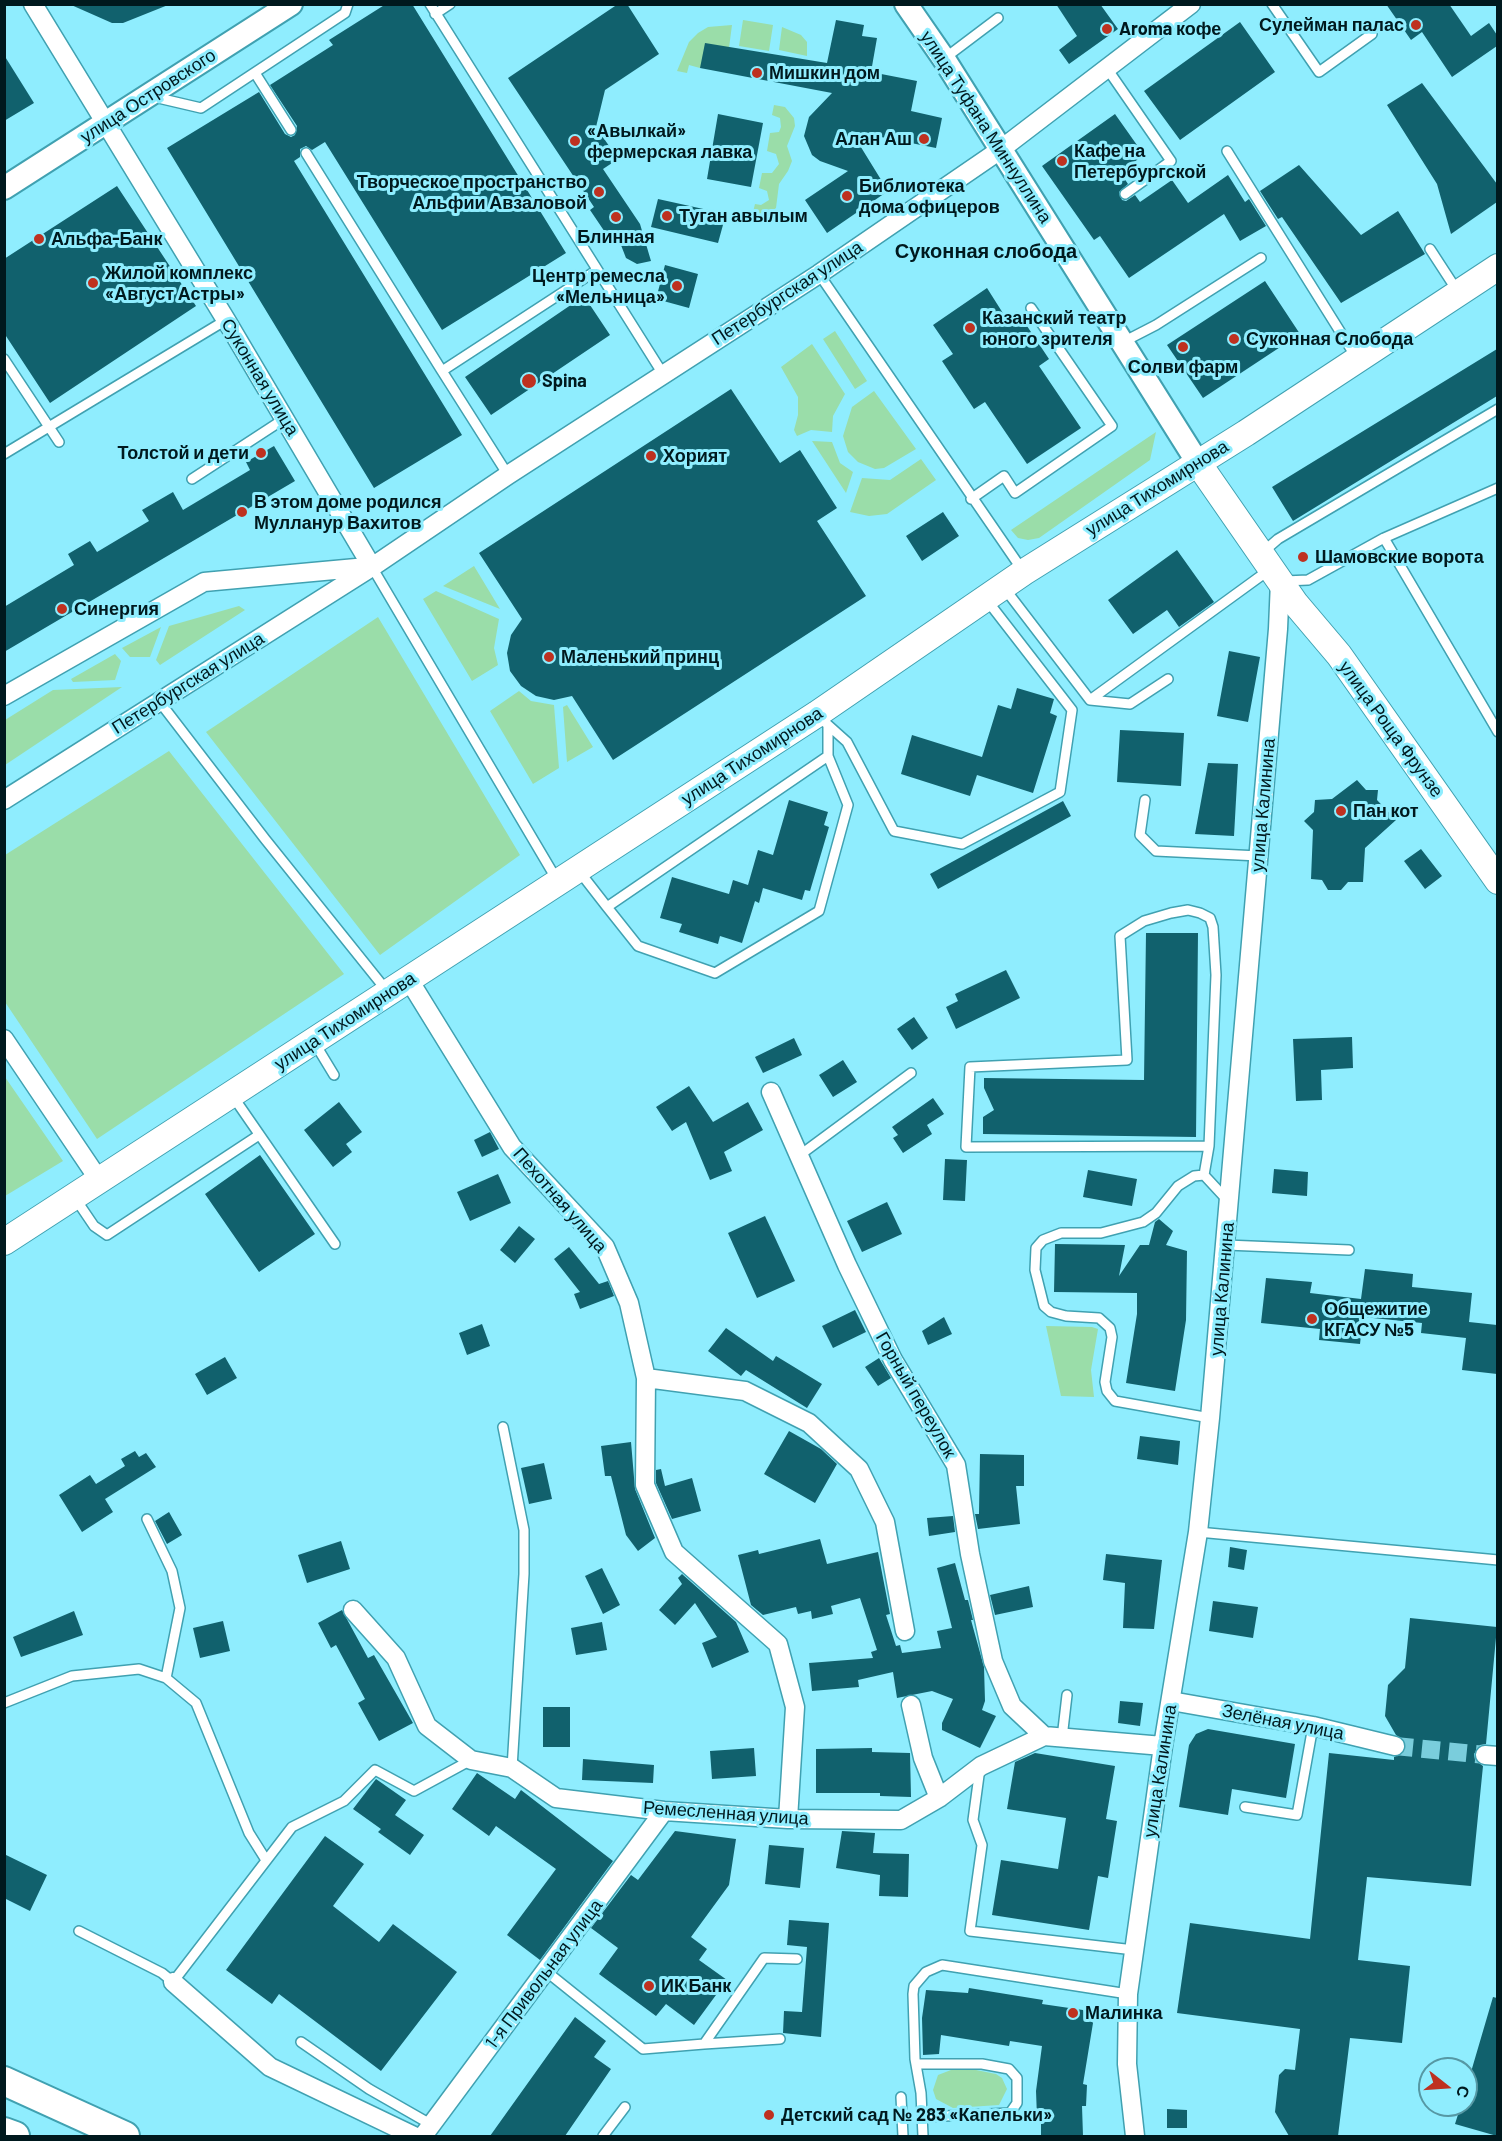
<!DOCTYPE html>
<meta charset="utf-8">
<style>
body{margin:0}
#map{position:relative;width:1502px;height:2141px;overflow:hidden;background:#8fedfe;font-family:Barlow,sans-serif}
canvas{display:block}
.frame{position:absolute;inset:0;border:6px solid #00191e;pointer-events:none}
.north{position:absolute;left:1418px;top:2057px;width:60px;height:60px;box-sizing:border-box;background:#8fedfe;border:2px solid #5698a4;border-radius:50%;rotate:107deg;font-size:16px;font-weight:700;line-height:24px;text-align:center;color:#00191e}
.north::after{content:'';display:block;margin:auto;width:21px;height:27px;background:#be3120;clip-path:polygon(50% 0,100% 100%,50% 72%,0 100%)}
</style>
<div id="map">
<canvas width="1502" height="2141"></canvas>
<div class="frame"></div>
<div class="north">С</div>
</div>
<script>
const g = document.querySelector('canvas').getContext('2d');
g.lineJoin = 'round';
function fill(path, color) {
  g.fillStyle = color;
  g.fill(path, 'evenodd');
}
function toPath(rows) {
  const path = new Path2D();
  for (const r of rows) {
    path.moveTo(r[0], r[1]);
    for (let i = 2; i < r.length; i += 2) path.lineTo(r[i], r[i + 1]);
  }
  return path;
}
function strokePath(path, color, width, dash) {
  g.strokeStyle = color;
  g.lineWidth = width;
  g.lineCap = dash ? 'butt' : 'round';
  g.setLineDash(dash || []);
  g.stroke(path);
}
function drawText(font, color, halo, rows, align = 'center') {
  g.font = font + ' Barlow,sans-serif';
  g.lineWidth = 6;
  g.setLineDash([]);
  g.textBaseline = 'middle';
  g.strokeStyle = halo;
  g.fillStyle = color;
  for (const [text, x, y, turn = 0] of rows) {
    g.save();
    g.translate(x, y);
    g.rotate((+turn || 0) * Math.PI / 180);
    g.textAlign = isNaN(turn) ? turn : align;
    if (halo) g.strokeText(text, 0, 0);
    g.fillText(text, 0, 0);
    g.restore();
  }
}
const green = toPath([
 [743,20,773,25,769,51,739,46],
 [732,25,729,48,700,68,689,65,687,73,677,71,689,42,698,33,708,27],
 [782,27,801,35,807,42,807,56,779,50],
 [774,105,785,107,794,118,795,126,787,146,792,161,788,171,779,184,776,208,766,215,752,216,755,204,761,205,769,200,767,191,759,188,762,173,772,173,779,164,776,154,767,151,770,133,779,132,781,127,780,118,772,115],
 [835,331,867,381,855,389,823,339],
 [812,344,845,394,833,416,832,432,811,430,797,436,794,430,798,415,798,397,781,367],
 [874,391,916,449,884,468,875,469,858,462,848,452,843,436,852,407],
 [1156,432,1150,460,1039,538,1028,540,1018,538,1011,530],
 [812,441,832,442,840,463,853,472,846,493],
 [921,459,936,480,887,514,869,516,850,512,862,478,890,480],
 [474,566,500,609,443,586],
 [436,591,499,619,494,648,498,665,472,681,423,599],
 [239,606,245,610,160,665,156,660,169,626],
 [378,617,520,855,380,955,206,732],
 [161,627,150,657,130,657,122,648],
 [115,654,121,661,115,680,73,682,71,679],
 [122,687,5,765,5,720,53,690],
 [519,691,531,701,554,705,559,768,533,784,490,711],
 [567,705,593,747,567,762,563,707],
 [169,751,344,974,97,1139,5,1002,5,855],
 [5,1077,63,1161,5,1196,4,1196],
 [1046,1326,1092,1327,1098,1329,1091,1370,1094,1397,1061,1396],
 [971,2069,996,2074,1002,2078,1007,2089,999,2105,953,2108,936,2099,933,2090,938,2075,951,2070]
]);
const building = toPath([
 [69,4,168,4,168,5,123,23,112,23],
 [386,4,412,4,566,253,442,330,325,142,312,150,306,146,300,149,300,157,294,161,462,435,374,488,167,148,259,92,285,134,291,137,295,135,297,126,270,85,333,45,329,40],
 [618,4,627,4,659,54,605,90,596,127,618,159,603,169,640,224,651,261,637,264,626,258,619,240,613,244,590,210,594,207,508,78],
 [1056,4,1100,4,1118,29,1069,64,1059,50,1077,36],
 [1386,4,1449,4,1471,36,1489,23,1497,35,1497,46,1452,77,1422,32,1411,40],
 [836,20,864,25,862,36,877,38,871,72,917,81,911,111,942,118,936,148,851,131,888,191,827,233,805,200,848,171,820,161,812,155,804,136,809,117,832,93,700,68,705,43,827,63],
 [1240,22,1275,72,1180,140,1144,91],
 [4,55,34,103,4,121],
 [1422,83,1497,184,1497,202,1451,234,1437,184,1387,105],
 [718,114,763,123,751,187,707,179],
 [1115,114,1144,155,1120,172,1128,184,1119,192,1122,200,1126,201,1135,195,1140,202,1172,180,1188,203,1228,175,1245,202,1249,199,1266,226,1240,241,1224,214,1129,278,1100,236,1094,240,1042,166],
 [1299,165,1361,235,1398,211,1425,254,1341,303,1282,217,1278,219,1260,191],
 [117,186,196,306,50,403,4,333,4,259],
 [658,199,726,214,718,243,651,227],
 [665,265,698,274,689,308,656,299],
 [1265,281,1300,334,1203,398,1167,345],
 [987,288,1006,318,1017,311,1049,359,1039,366,1081,428,1027,464,985,402,974,409,942,361,953,354,933,325],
 [584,296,610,335,491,415,465,377],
 [1497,349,1497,396,1293,521,1272,487],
 [731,389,780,463,800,450,837,508,817,521,866,596,613,760,572,696,554,700,536,696,521,686,510,671,507,653,511,635,522,619,479,553],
 [274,446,295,481,4,652,4,607,74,565,68,554,90,541,97,552,149,521,142,510,173,492,183,510,250,470,246,462],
 [943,512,959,536,922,561,906,536],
 [1177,550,1214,602,1179,627,1167,610,1133,634,1108,600],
 [1229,651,1260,657,1248,722,1217,716],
 [1017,688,1054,699,1050,713,1057,716,1033,793,977,775,970,796,901,774,912,735,982,757,998,705,1011,709],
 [1120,730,1184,733,1181,786,1117,782],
 [1208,763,1238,764,1234,836,1195,834],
 [1357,780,1366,790,1378,790,1377,800,1396,820,1365,848,1363,882,1348,882,1341,890,1328,890,1322,880,1311,879,1313,830,1304,821,1314,812,1315,800,1332,799],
 [789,800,828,812,824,825,829,827,810,891,805,890,802,900,763,888,759,903,755,901,742,943,720,936,718,944,679,932,682,924,660,918,672,877,729,894,733,880,748,885,758,850,773,855],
 [1063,801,1071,816,938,889,930,874],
 [1421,849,1442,876,1425,889,1404,861],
 [1146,933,1198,933,1196,1137,983,1134,983,1117,994,1110,984,1088,984,1078,1144,1080],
 [1006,970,1020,998,956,1029,946,1007,958,1001,955,994],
 [914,1017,928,1038,912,1050,897,1029],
 [1352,1037,1353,1068,1321,1070,1322,1100,1296,1101,1293,1039],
 [794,1038,802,1055,763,1073,755,1057],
 [843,1060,857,1082,833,1097,819,1075],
 [689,1086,713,1122,748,1102,763,1130,724,1152,732,1171,710,1180,686,1122,672,1131,656,1107],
 [933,1098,944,1114,927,1125,932,1134,903,1153,893,1138,898,1135,892,1127],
 [339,1102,362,1132,346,1144,352,1152,333,1167,304,1130],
 [490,1132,499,1149,482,1157,474,1140],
 [260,1155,315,1234,259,1272,205,1194],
 [945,1159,967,1160,965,1201,943,1200],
 [1274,1169,1308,1172,1307,1196,1272,1193],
 [1088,1170,1137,1179,1132,1206,1083,1197],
 [498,1174,511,1203,470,1221,457,1192],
 [887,1202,902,1234,862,1252,847,1221],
 [765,1216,795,1281,757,1298,728,1233],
 [1159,1219,1173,1231,1166,1245,1187,1251,1186,1320,1175,1391,1126,1383,1137,1314,1137,1293,1054,1292,1055,1244,1125,1245,1119,1276,1140,1245,1149,1245,1155,1222],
 [519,1226,535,1239,515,1263,500,1250],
 [569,1247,599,1284,608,1281,614,1296,580,1309,574,1294,580,1292,554,1259],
 [1365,1269,1413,1274,1412,1287,1472,1293,1469,1322,1497,1325,1497,1374,1462,1370,1466,1338,1421,1333,1422,1323,1363,1317,1360,1344,1319,1340,1320,1329,1261,1323,1266,1278,1312,1282,1310,1293,1361,1299],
 [855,1310,866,1332,833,1348,822,1326],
 [944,1317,952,1334,928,1345,922,1331],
 [482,1324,490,1346,467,1355,459,1333],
 [726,1328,773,1361,776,1356,822,1384,807,1408,746,1370,741,1376,708,1351],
 [225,1357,237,1378,207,1395,195,1374],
 [879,1358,891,1378,878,1386,865,1367],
 [789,1431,821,1449,837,1464,815,1503,764,1474],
 [1140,1436,1180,1441,1178,1465,1137,1459],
 [631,1442,635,1489,655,1538,638,1551,626,1535,611,1476,605,1476,601,1446],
 [135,1451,139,1457,146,1453,156,1467,105,1499,113,1512,82,1532,59,1495,90,1475,96,1484,125,1466,121,1459],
 [980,1454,1024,1455,1024,1486,1016,1486,1020,1524,978,1529,975,1514,979,1514],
 [544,1463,552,1499,529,1504,521,1468],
 [661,1469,665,1486,692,1478,701,1511,672,1519,656,1483,656,1470],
 [169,1512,182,1535,167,1544,155,1521],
 [953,1516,955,1532,929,1536,927,1518],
 [820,1539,827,1564,878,1552,890,1614,886,1615,896,1646,900,1645,902,1653,941,1648,937,1631,952,1628,937,1568,955,1563,965,1600,968,1600,973,1620,971,1620,984,1667,985,1701,982,1710,996,1716,980,1748,942,1730,942,1723,953,1699,932,1691,897,1698,893,1672,858,1680,859,1687,812,1691,809,1663,873,1658,871,1652,877,1650,860,1598,831,1606,833,1614,812,1619,811,1611,798,1614,796,1607,763,1615,751,1605,738,1555,758,1550,759,1554],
 [341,1541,350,1569,307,1583,298,1555],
 [1230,1547,1247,1550,1244,1570,1228,1567],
 [1106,1554,1162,1560,1154,1629,1123,1628,1125,1583,1103,1580],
 [602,1568,620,1605,603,1614,585,1576],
 [682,1574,736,1622,749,1652,712,1668,702,1643,717,1637,695,1603,675,1625,659,1610,682,1584,678,1578],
 [1029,1586,1033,1607,995,1615,990,1595],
 [1213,1601,1258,1607,1253,1638,1209,1631],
 [342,1610,368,1658,374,1655,413,1723,379,1741,358,1703,365,1699,336,1645,331,1648,318,1623],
 [74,1611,83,1635,21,1657,13,1637],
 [1410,1618,1497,1627,1486,1744,1480,1745,1474,1754,1475,1760,1483,1766,1471,1886,1367,1877,1358,1960,1410,1966,1402,2043,1350,2038,1338,2136,1289,2136,1275,2112,1279,2075,1285,2069,1295,2070,1300,2029,1177,2013,1190,1923,1310,1939,1329,1753,1394,1760,1394,1757,1403,1753,1406,1742,1396,1735,1385,1716,1388,1685,1405,1668],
 [223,1621,230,1651,200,1658,193,1628],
 [602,1622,607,1650,576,1655,571,1628],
 [1120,1701,1143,1703,1140,1726,1118,1723],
 [543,1707,570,1707,570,1747,543,1747],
 [1208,1729,1295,1744,1286,1798,1232,1789,1228,1815,1179,1807,1189,1745,1196,1734],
 [754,1748,756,1776,712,1779,710,1751],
 [872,1748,872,1752,910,1753,911,1797,880,1796,880,1793,816,1793,816,1749],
 [1035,1753,1115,1766,1106,1819,1117,1821,1108,1878,1098,1876,1089,1930,992,1915,1001,1860,1058,1869,1066,1818,1007,1809,1015,1762],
 [583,1759,654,1765,653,1783,582,1780],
 [477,1773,515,1799,521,1790,613,1861,540,1960,507,1935,556,1869,496,1826,489,1836,452,1809],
 [376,1779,406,1800,395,1815,424,1835,410,1855,378,1832,381,1829,353,1809],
 [675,1831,736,1839,729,1885,691,1937,707,1949,699,1960,727,1980,694,2025,666,2004,656,2016,599,1974,618,1948,591,1928,631,1875,638,1880],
 [842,1831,875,1833,873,1853,909,1854,908,1897,879,1896,880,1875,836,1868],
 [325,1836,364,1864,333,1906,379,1942,393,1924,457,1972,381,2071,279,1994,272,2004,226,1970],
 [769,1845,804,1848,800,1888,765,1884],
 [4,1854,47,1875,30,1911,4,1898],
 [789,1920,829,1923,821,2037,783,2033,784,2011,802,2012,807,1947,787,1945],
 [969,1988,1043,2000,1042,2004,1083,2010,1093,2023,1083,2084,1087,2085,1086,2106,1082,2106,1083,2136,1041,2136,1041,2117,1037,2117,1036,2091,1042,2046,1010,2041,1009,2046,941,2035,939,2054,923,2055,922,2018,926,1990,968,1993],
 [1493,1997,1497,1998,1497,2136,1455,2124,1461,2105,1466,2105,1466,2089],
 [575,2017,606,2041,594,2057,611,2069,565,2136,490,2136],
 [1167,2109,1187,2110,1187,2128,1167,2128]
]);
const minorTunnel = toPath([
 [1395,1746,1485,1755]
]);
const service = toPath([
 [430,4,663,374],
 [1272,4,1319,72,1372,34],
 [435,14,450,4],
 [945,58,998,18],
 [1106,67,1171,161,1125,194],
 [255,73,291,130],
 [154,97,201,108,345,13,348,4],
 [1227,151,1356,357],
 [306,153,442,371],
 [1430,249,1458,292],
 [819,274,1023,571],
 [1123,342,1156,325,1261,258],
 [4,359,59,442],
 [4,454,226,320],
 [508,475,442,371,597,270],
 [192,479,284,419],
 [971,499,1004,476,1015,493,1112,426,1031,308],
 [1384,538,1498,488],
 [1263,552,1278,539,1498,409],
 [372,567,557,880],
 [1285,581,1308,580,1384,538,1498,732],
 [1005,589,1090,700,1269,570],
 [1090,700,1130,704,1168,679],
 [159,701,265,839,387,991],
 [818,716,847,742,894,831,962,844,1060,792,1072,710,986,599],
 [1145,800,1140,835,1156,851,1259,856],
 [579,871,607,907,828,756],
 [607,907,638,946,715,973,819,911,848,805,828,756,828,727],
 [314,1042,334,1075],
 [232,1095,335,1244],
 [1209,1146,1216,975,1213,927,1210,918,1200,913,1188,910,1171,913,1144,921,1120,936,1127,1060,970,1067,966,1147,1209,1146,1204,1175,1229,1202],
 [800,1155,911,1073],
 [1204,1175,1194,1176,1178,1186,1156,1213,1143,1222,1101,1233,1061,1233,1043,1240,1036,1248,1035,1270,1044,1306,1051,1312,1066,1316,1099,1318,1110,1328,1112,1337,1105,1382,1107,1391,1115,1401,1210,1418],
 [75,1198,94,1226,107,1235,259,1135],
 [1226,1245,1349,1250],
 [503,1427,524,1530,524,1574,512,1768],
 [147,1519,172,1571,180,1608,166,1678],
 [1198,1532,1498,1560],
 [4,1703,72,1676,139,1669,166,1678,196,1703,249,1833,266,1860],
 [1062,1738,1067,1695],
 [980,1768,973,1820,982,1845,970,1931,1134,1950],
 [1245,1807,1297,1815,1313,1726],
 [79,1931,162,1973,173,1982,292,1827,344,1801,375,1770,414,1791,471,1760],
 [547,1972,643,2049,704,2044,764,1958,797,1959],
 [301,2042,369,2089,432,2125],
 [704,2044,780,2039],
 [916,2064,982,2064,1009,2069,1017,2078,1017,2103,1010,2113,923,2117],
 [901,2097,903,2136],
 [603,2136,625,2107],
 [923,2136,921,2093,915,2059,913,1994,914,1986,926,1972,942,1965,1128,1994]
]);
const minor = toPath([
 [33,4,226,320,372,567],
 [4,696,204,582,367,567],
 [4,800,372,567,508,475,819,274,1000,150,1191,4],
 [409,980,512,1147,605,1247,629,1303,646,1378,645,1485,674,1552,778,1644,795,1707,788,1819],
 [4,1039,99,1180],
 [771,1092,847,1265,893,1360,956,1465,970,1554,993,1661,1012,1706,1044,1736],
 [646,1378,745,1391,809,1423,859,1469,885,1522,905,1631],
 [353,1610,396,1658,427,1726,471,1760,512,1768,556,1798,664,1811,788,1819,901,1820,939,1798,981,1766,1044,1736,1163,1746],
 [1171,1701,1313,1726,1395,1746],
 [911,1705,923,1758,939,1798],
 [1485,1755,1498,1756],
 [173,1982,270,2067,414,2136],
 [423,2136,664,1811],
 [1135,2136,1127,2064,1128,1994,1163,1746,1198,1532,1210,1418,1278,629,1280,581]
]);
const tertiary = toPath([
 [906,4,944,59,1198,463],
 [4,188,291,4]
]);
const secondary = toPath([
 [1198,463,1295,603,1339,655,1498,881],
 [4,1242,817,714,1024,572,1246,433,1498,267]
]);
const primary = toPath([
 [4,2081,125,2136],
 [4,2132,15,2136]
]);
const markers = [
 [1416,25,6,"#be3120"],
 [1107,29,6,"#be3120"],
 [757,73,6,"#be3120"],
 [924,139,6,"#be3120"],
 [575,141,6,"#be3120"],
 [1062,161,6,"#be3120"],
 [599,192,6,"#be3120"],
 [847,196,6,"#be3120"],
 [667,216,6,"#be3120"],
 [616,217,6,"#be3120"],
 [39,239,6,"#be3120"],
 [93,283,6,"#be3120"],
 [677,286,6,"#be3120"],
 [970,328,6,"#be3120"],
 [1234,339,6,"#be3120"],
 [1183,347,6,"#be3120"],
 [529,381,8,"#be3120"],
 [261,453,6,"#be3120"],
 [651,456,6,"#be3120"],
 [242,512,6,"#be3120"],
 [1303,557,6,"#be3120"],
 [62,609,6,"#be3120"],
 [549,657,6,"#be3120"],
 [1341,811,6,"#be3120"],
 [1312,1319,6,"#be3120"],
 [649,1986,6,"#be3120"],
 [1073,2013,6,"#be3120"],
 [769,2115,6,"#be3120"]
];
const poiNames = [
 ["Сулейман палас",1404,25,"right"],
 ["Aroma кофе",1119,29],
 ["Мишкин дом",769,73],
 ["«Авылкай»",587,131],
 ["фермерская лавка",587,152],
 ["Алан Аш",912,139,"right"],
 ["Кафе на",1074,151],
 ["Петербургской",1074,172],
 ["Творческое пространство",587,182,"right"],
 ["Альфии Авзаловой",587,203,"right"],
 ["Библиотека",859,186],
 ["дома офицеров",859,207],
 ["Туган авылым",679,216],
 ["Блинная",616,237,"center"],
 ["Альфа-Банк",51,239],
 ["Жилой комплекс",105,273],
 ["«Август Астры»",105,294],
 ["Центр ремесла",665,276,"right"],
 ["«Мельница»",665,297,"right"],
 ["Казанский театр",982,318],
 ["юного зрителя",982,339],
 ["Суконная Слобода",1246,339],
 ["Солви фарм",1183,367,"center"],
 ["Spina",542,381],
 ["Толстой и дети",249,453,"right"],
 ["Хорият",663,456],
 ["В этом доме родился",254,502],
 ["Мулланур Вахитов",254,523],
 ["Шамовские ворота",1315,557],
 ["Синергия",74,609],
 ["Маленький принц",561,657],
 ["Пан кот",1353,811],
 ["Общежитие",1324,1309],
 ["КГАСУ №5",1324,1330],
 ["ИК Банк",661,1986],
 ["Малинка",1085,2013],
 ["Детский сад № 283 «Капельки»",781,2115]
];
const streetNames = [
 ["улица Островского",148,96,-33],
 ["улица Туфана Миннуллина",986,127,57],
 ["Петербургская улица",787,293,-33],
 ["Суконная улица",260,377,59],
 ["улица Тихомирнова",1157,488,-32],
 ["Петербургская улица",188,683,-32],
 ["улица Роща Фрунзе",1391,729,54],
 ["улица Тихомирнова",752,756,-33],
 ["улица Калинина",1263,805,-85],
 ["улица Тихомирнова",345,1021,-33],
 ["Пехотная улица",560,1200,49],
 ["улица Калинина",1222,1289,-85],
 ["Горный переулок",916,1395,60],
 ["Зелёная улица",1283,1722,11],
 ["улица Калинина",1160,1771,-81],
 ["Ремесленная улица",726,1813,4],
 ["1-я Привольная улица",544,1974,-53]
];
const neighbourhoodNames = [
 ["Суконная слобода",986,251]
];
fill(green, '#9adda9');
fill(building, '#11616d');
strokePath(minorTunnel, '#7acddc', 18, [18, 9]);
strokePath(service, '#40a1b1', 12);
strokePath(minor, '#40a1b1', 21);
strokePath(tertiary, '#40a1b1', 26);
strokePath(secondary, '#40a1b1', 28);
strokePath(primary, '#40a1b1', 32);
strokePath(service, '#fff', 9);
strokePath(minor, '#fff', 18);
strokePath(tertiary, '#fff', 22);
strokePath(secondary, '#fff', 26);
strokePath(primary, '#fff', 28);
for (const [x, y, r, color] of markers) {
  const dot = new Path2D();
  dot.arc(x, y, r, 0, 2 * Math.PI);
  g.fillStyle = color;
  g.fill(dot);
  strokePath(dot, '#8fedfe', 2);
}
drawText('bold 18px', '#00191e', '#8fedfe', poiNames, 'left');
drawText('18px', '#00191e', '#8fedfe', streetNames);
drawText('bold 20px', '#00191e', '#8fedfe', neighbourhoodNames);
</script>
